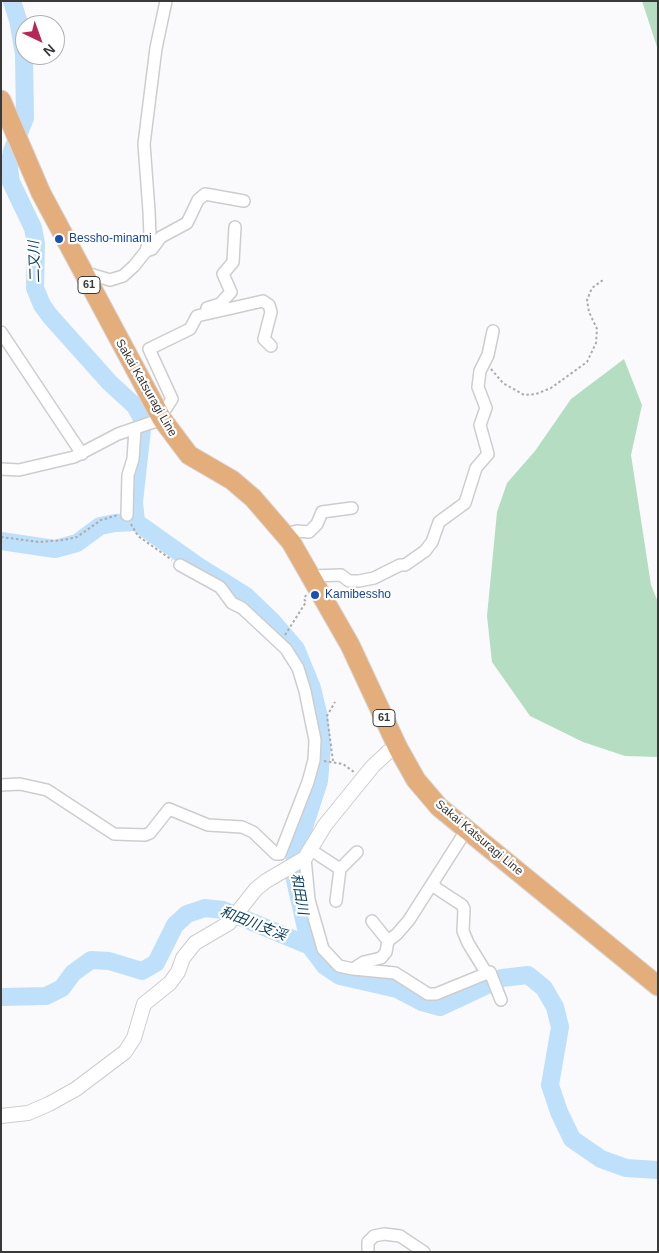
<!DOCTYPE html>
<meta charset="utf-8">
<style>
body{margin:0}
#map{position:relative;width:659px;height:1253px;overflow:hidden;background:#fafafc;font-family:Helvetica,sans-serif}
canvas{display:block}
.frame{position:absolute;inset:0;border:2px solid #393939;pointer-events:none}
.north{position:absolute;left:15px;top:15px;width:50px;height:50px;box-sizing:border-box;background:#fff;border:1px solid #b0b0b0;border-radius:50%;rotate:138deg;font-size:14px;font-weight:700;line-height:20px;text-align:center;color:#393939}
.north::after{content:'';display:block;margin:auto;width:18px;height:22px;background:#b72755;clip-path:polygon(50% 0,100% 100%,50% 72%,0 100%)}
</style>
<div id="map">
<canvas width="659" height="1253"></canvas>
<div class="frame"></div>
<div class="north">N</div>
</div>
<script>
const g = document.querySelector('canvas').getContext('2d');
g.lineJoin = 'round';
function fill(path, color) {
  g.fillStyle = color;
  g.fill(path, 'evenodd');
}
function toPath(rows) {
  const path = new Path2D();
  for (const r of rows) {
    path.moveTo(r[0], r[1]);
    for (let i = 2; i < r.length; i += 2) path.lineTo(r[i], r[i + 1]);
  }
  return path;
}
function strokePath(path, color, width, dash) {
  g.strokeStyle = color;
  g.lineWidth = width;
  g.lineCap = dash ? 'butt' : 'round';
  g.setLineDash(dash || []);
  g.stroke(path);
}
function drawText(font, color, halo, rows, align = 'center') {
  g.font = font + ' Helvetica,"Noto Sans JP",sans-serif';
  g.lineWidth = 4.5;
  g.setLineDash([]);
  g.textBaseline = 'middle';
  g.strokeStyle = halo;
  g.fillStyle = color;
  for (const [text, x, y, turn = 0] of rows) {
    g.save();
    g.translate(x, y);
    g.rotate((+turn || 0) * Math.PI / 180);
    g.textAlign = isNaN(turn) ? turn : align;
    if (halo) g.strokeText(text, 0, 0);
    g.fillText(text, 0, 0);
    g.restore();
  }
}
const green = toPath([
 [642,1,658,1,658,47,657,47],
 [624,359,642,405,631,455,651,585,658,602,658,757,625,756,583,742,530,716,492,662,487,616,497,512,507,483,535,451,571,399]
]);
const river = toPath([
 [12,1,18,20,24,54,25,118,12,151,9,168,11,182,33,228,36,244,35,288,42,305,50,316,109,382,135,406,143,420,134,502,136,522],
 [1,541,55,549,77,543,100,526,115,523,136,522,201,568,246,596,271,620,296,649,312,688,319,717,322,747,319,781,297,849,293,871,310,946,325,966,340,976,397,989,422,1002,440,1007,502,978,528,975,544,988,555,1007,560,1027,550,1085,559,1112,572,1139,601,1159,626,1168,658,1170],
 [1,997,46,996,62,988,73,973,91,960,109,961,142,971,156,963,175,925,187,914,205,908,223,910,310,946]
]);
const path = toPath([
 [491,369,503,383,524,395,536,394,551,388,587,362,596,343,597,329,589,312,587,300,592,288,603,280],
 [131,524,138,536,172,560],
 [1,537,39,542,64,540,77,537,101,520,118,515],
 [285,635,306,602,304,599,306,595],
 [324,761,343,764,354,772],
 [333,761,327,716,335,702]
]);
const minor = toPath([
 [146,251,152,249,161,237,187,223,198,200,205,194,244,201],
 [83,272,110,280,123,276,134,266,146,251,150,236,149,211,144,144,156,48,166,1],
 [207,308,220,304,231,292,223,274,233,262,235,227],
 [1,332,82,454],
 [161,416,172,399,149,349,190,329,197,316,263,301,269,305,271,312,264,339,271,346],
 [1,469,19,470,74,457,118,434,162,419],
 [127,515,128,475,133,459,135,429],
 [285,534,297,531,309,532,317,524,322,512,352,508],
 [312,576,341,575,349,581,359,581,374,578,400,565,405,565,425,551,432,542,439,522,465,503,476,468,488,454,480,425,486,408,478,387,480,371,488,355,493,331],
 [1,785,20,784,47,790,114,834,145,835,150,833,169,809,208,825,242,827,253,832,276,854,280,854,308,782,314,760,315,740,305,691,298,668,286,649,242,608,232,603,220,587,180,565],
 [311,850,340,869],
 [305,858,309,900,323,949,339,966,353,969,395,973,428,994,436,994,490,972,501,1000],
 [433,882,436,888,462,905,464,909,463,931,468,943,487,974],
 [336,901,340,869,357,852],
 [372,921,388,941,397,934,409,920,467,829],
 [353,969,364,962,381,958,386,952,388,941],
 [368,1252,368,1242,374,1236,384,1234,400,1236,424,1252]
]);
const tertiary = toPath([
 [1,1116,28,1113,49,1104,76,1089,125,1052,134,1038,144,1004,170,983,178,972,183,958,195,943,229,923,256,889,266,881,305,858,325,825,373,766,388,752,398,748]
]);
const primary = toPath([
 [1,100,41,193,162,419,189,455,232,480,253,498,291,542,350,645,398,748,416,780,439,807,658,986]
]);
const markers = [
 [59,239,5,"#1a4fb4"],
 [315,595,5,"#1a4fb4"]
];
const shields = [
 [89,285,22],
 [384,718,22]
];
const shieldNames = [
 ["61",89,285],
 ["61",384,718]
];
const transitNames = [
 ["Bessho-minami",69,239],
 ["Kamibessho",325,595]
];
const streetNames = [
 ["Sakai Katsuragi Line",146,388,60],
 ["Sakai Katsuragi Line",479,838,40]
];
const waterNames = [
 ["二又川",35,262,-92],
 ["和田川",299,894,80],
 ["和田川支渓",253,924,21]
];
fill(green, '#b5ddc1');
strokePath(river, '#bee0fa', 18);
strokePath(minor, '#cdcdce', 14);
strokePath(tertiary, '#cdcdce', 16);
strokePath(primary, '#d7d7d7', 21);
strokePath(path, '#ababac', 2, [2.5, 2.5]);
strokePath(minor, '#fff', 11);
strokePath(tertiary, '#fff', 14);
strokePath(primary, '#e3ad7c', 19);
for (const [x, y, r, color] of markers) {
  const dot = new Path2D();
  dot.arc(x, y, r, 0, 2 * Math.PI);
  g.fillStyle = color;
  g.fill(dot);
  strokePath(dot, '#fff', 2);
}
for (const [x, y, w] of shields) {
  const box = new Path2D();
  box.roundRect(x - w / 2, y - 8.5, w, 17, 4);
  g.fillStyle = '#fff';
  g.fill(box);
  strokePath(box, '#393939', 1);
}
drawText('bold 11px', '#393939', null, shieldNames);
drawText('12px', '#164399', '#fff', transitNames, 'left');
drawText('12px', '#393939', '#fff', streetNames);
drawText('italic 14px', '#0e4160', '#fff', waterNames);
</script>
